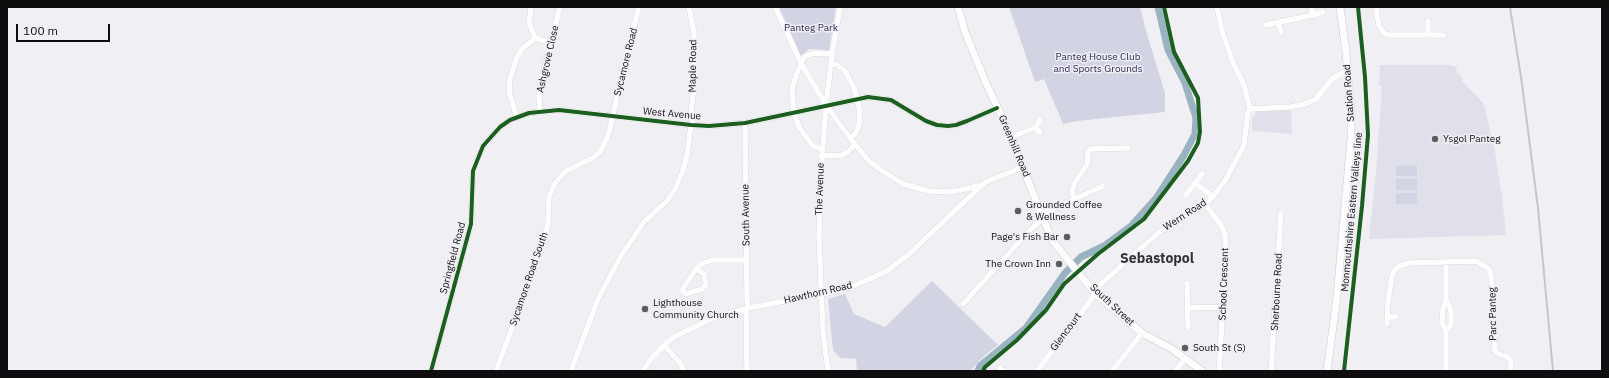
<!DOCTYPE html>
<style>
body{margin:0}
#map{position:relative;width:1609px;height:378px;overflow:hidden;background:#f0f0f4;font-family:"IBM Plex Sans",sans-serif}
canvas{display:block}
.frame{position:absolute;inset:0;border:8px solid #0e0e10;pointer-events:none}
.scale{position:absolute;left:16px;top:24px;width:94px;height:18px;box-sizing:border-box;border:2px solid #0e0e10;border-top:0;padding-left:5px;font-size:12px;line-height:14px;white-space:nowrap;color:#0e0e10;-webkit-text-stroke:3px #efeff5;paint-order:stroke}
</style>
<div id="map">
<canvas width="1609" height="378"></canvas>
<div class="frame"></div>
<div class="scale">100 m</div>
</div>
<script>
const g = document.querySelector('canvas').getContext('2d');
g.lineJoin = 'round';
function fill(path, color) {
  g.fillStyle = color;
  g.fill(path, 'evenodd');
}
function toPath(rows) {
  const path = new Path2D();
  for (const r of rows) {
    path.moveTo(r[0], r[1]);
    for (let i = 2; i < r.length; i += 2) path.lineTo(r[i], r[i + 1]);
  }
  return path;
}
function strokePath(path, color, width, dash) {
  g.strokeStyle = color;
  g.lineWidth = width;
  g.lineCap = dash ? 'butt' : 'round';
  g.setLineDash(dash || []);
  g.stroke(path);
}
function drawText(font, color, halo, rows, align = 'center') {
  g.font = font + ' "IBM Plex Sans",sans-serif';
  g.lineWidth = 3;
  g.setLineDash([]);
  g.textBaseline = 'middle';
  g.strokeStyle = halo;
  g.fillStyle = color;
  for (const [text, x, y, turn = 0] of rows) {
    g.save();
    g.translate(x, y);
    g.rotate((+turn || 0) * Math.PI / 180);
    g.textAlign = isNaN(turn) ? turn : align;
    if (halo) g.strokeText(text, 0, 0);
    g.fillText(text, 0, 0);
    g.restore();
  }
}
const built = toPath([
 [1380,65,1450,65,1456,67,1457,73,1462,77,1462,81,1484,104,1495,153,1502,196,1506,235,1369,239,1376,172,1382,85,1379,85],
 [1291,110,1292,134,1252,131,1252,117,1255,117,1255,111]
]);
const green = toPath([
 [779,7,836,7,829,50,809,49,801,56],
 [1009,7,1140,7,1146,31,1165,93,1165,112,1077,121,1063,124,1044,79,1035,82],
 [1417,165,1417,176,1396,176,1396,166],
 [1396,179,1417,179,1417,190,1396,190],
 [1396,193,1417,193,1417,204,1396,204],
 [932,281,998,345,985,355,970,371,857,371,856,359,840,358,833,350,828,299,845,294,854,314,885,327]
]);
const canal = toPath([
 [978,371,980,366,1026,328,1065,273,1081,257,1104,246,1131,226,1157,197,1184,155,1195,134,1196,118,1185,83,1168,50,1158,7]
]);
const minor = toPath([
 [689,7,694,33,694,88,691,111,693,125],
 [775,7,801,63,826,105,850,138,868,160,881,170,903,184,929,191,949,192,961,190,977,186,981,186],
 [1376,7,1379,26,1384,33,1388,35,1444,35],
 [1313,15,1323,12],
 [1278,22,1281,32],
 [1266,25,1313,15,1311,7],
 [1428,34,1428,21],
 [535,38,552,43],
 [831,63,837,65,845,71,854,88,857,98,860,112,859,125,856,133,850,138],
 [1250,109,1290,107,1305,104,1316,99,1332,79,1348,70],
 [540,111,539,97,540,86,560,7],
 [517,117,509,92,510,79,517,57,522,49,535,38,529,23,531,7],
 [745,123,747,298,748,308],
 [1040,132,1035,128,1040,120],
 [1011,137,1035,128],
 [822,150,812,145,799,127,794,113,792,90,796,75,804,57,814,53,832,54],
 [821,156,842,155,848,152,855,144],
 [1195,183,1213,197],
 [1186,195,1202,174],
 [1074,200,1072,191,1075,182,1087,165,1088,153,1090,149,1128,148],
 [1205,204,1221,225,1225,235,1226,252,1219,371],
 [1042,214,1103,186],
 [1446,262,1446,299,1443,308,1442,323,1446,331,1446,371],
 [696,269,704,274,706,285,702,289,686,294,682,290,696,269,701,264,712,260,746,260],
 [1187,283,1188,327],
 [1093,291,1158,233,1205,204,1213,197,1226,179,1244,145,1248,112,1250,109,1244,85,1233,63,1222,31,1217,7],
 [1446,299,1451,310,1451,325,1446,331],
 [963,304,1030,230,1043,218],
 [1187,308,1224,307],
 [746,309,747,371],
 [1388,317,1396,317],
 [1387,324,1388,301,1392,276,1394,271,1399,266,1410,263,1476,261,1489,269,1491,276,1495,351,1499,354,1508,357,1511,362,1511,371],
 [664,345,680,363,684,371],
 [1000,368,1004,371],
 [431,371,471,224,473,171,483,146,500,127,510,120,529,113,559,110,691,125,709,126,745,123,868,97,891,100,926,121,937,125,948,126,956,125,967,121,997,108],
 [496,371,543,245,548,224,549,197,555,183,566,171,593,158,600,152,607,138,610,129,623,68,639,7],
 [571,371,598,299,621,256,644,222,667,201,675,189,682,173,687,156,691,125],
 [643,371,650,360,664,345,674,337,713,318,748,308,832,292,851,287,885,272,908,255,981,186,988,181,1023,167],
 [828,371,823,332,819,238,820,187,826,105,832,54,840,7],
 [1037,371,1096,293],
 [1112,371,1142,333],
 [1175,371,1185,359],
 [1271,371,1281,213]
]);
const tertiary = toPath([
 [958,7,965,32,986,83,1002,117,1052,240,1093,291,1109,305,1142,333,1172,349,1202,371],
 [1327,371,1337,297,1351,138,1351,111,1346,52,1340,7]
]);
const rail = toPath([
 [1510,7,1522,84,1538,208,1553,371]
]);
const cycleway = toPath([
 [431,371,471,224,473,171,483,146,500,127,510,120,529,113,559,110,691,125,709,126,745,123,868,97,891,100,926,121,937,125,948,126,956,125,967,121,997,108],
 [983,371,985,367,1017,340,1046,310,1064,284,1098,254,1144,219,1188,161,1198,143,1200,132,1198,98,1174,52,1164,7],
 [1344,371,1362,206,1368,135,1365,77,1358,7]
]);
const markers = [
 [1435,139,4,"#5d5d60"],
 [1018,211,4,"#5d5d60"],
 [1067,237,4,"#5d5d60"],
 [1059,264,4,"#5d5d60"],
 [645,309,4,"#5d5d60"],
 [1185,348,4,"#5d5d60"]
];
const parkNames = [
 ["Panteg Park",811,28],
 ["Panteg House Club",1098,57],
 ["and Sports Grounds",1098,69]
];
const streetNames = [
 ["Ashgrove Close",548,59,-77],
 ["Sycamore Road",626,62,-76],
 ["Maple Road",693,66,-89],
 ["Station Road",1349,93,-94],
 ["West Avenue",672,114,5],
 ["Greenhill Road",1014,146,67],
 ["The Avenue",820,189,-88],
 ["Monmouthshire Eastern Valleys line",1352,212,-85],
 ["South Avenue",746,215,-91],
 ["Wern Road",1185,215,-33],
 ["Springfield Road",453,258,-75],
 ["Sycamore Road South",529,279,-71],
 ["School Crescent",1224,284,-88],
 ["Sherbourne Road",1277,292,-87],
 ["Hawthorn Road",818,293,-13],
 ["South Street",1112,305,43],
 ["Parc Panteg",1493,314,-91],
 ["Glencourt",1066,332,-53]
];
const poiNames = [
 ["Ysgol Panteg",1443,139],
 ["Grounded Coffee",1026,205],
 ["& Wellness",1026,217],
 ["Page's Fish Bar",1059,237,"right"],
 ["The Crown Inn",1051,264,"right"],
 ["Lighthouse",653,303],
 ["Community Church",653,315],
 ["South St (S)",1193,348]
];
const districtNames = [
 ["Sebastopol",1157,259]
];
fill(built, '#dfe0e9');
fill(green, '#d3d4e3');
strokePath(canal, '#9ab3c0', 7);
strokePath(minor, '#cbcbce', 6);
strokePath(tertiary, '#cbcbce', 8);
strokePath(minor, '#fdfdfd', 5.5);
strokePath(tertiary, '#fdfdfd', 7);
strokePath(rail, '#c6c6c7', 2);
strokePath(cycleway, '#1b5e20', 4);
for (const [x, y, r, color] of markers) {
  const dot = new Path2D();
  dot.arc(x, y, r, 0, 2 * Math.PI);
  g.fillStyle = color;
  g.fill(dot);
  strokePath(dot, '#efeff5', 1.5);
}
drawText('10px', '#2b2a56', '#efeff5', parkNames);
drawText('10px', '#0e0e10', '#efeff5', streetNames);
drawText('10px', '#0e0e10', '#efeff5', poiNames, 'left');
drawText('bold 14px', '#333337', '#efeff5', districtNames);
</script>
